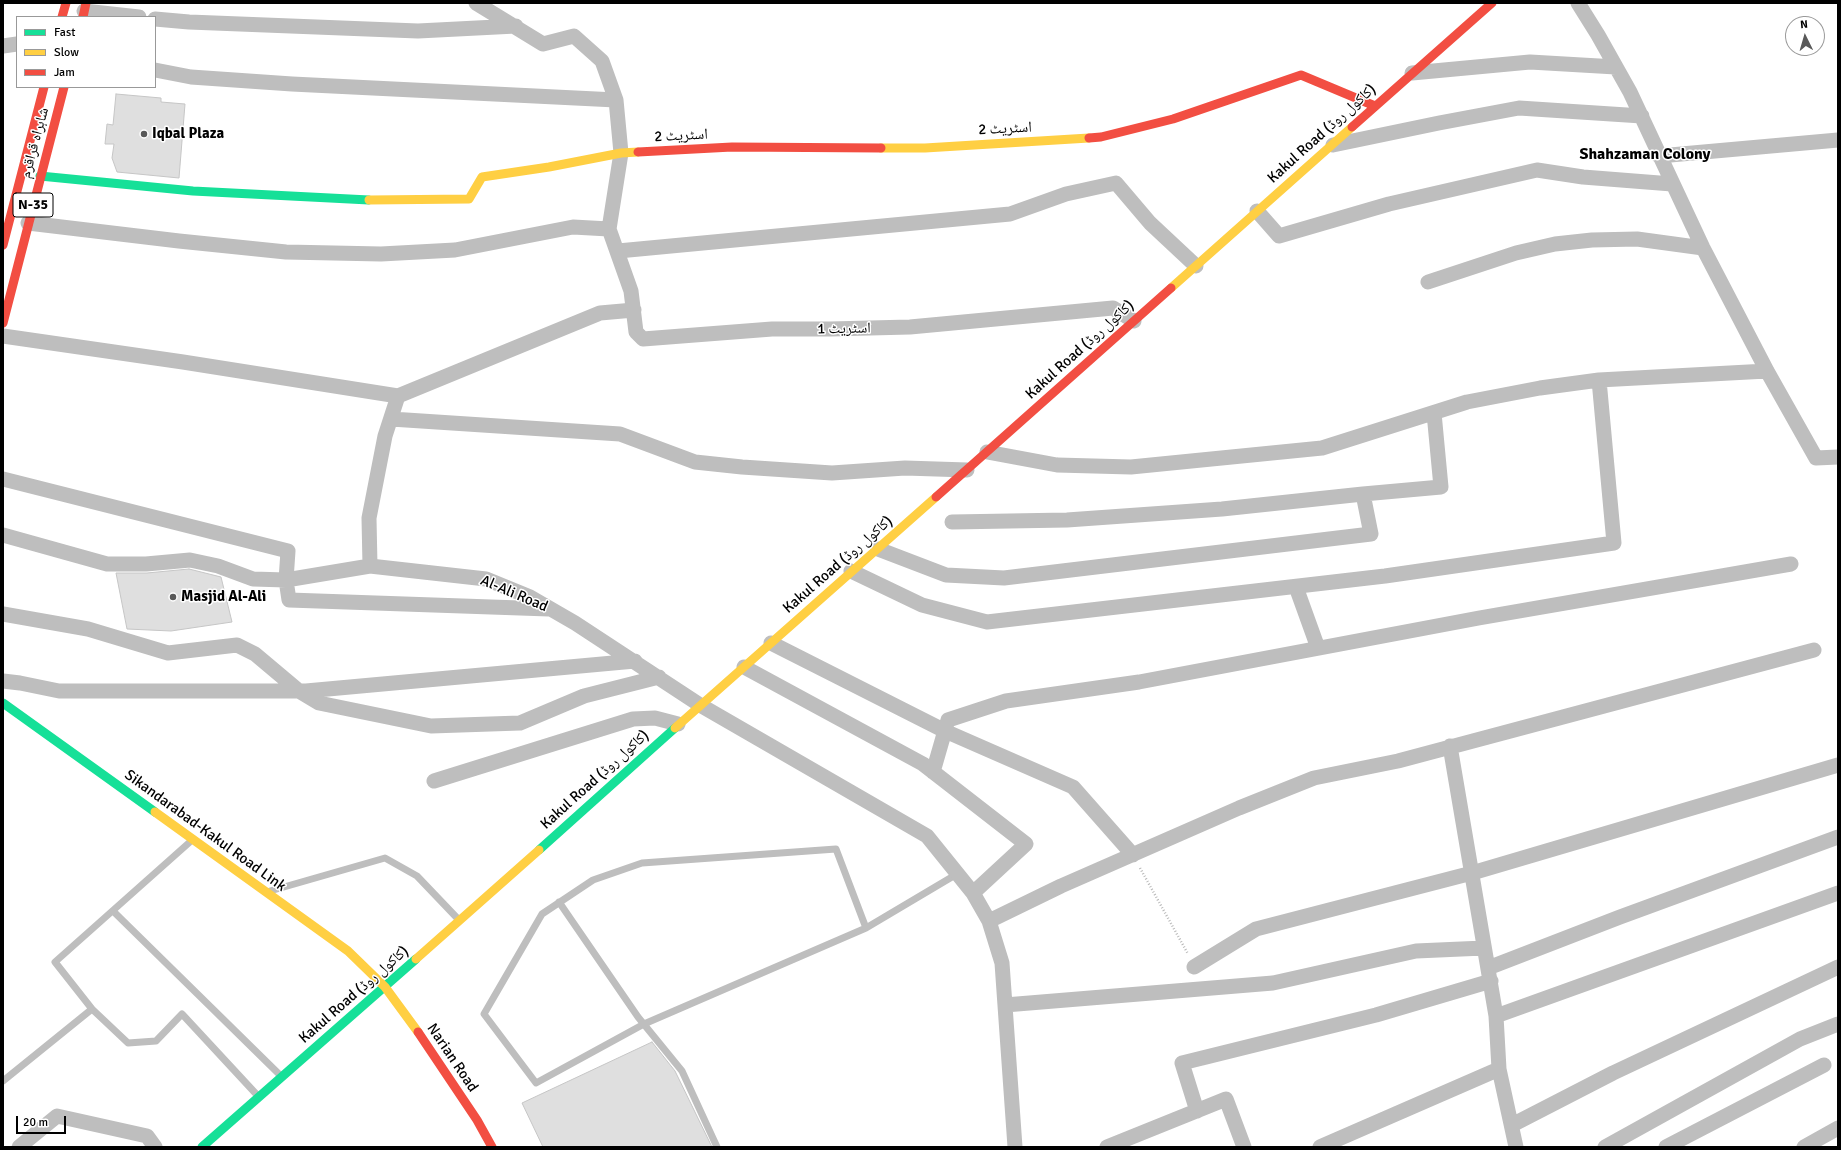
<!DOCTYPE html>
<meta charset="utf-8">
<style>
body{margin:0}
#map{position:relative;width:1841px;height:1150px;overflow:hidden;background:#fff;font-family:Signika,sans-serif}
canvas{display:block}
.frame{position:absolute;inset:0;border:4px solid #000;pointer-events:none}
.legend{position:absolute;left:16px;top:16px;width:140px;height:72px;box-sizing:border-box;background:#fff;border:1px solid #999;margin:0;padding:5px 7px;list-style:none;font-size:12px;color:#000}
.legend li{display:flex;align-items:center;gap:8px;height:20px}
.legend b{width:20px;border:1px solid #999}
.north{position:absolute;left:1785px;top:16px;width:40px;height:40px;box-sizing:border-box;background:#fff;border:1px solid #999;border-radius:50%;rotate:355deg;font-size:11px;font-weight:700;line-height:16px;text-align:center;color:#000}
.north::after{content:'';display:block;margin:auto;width:14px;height:18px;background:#595959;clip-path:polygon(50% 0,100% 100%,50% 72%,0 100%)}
.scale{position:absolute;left:16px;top:1116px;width:50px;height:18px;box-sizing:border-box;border:2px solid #000;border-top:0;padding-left:5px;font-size:12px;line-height:14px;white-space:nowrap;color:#000;-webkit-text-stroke:3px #fff;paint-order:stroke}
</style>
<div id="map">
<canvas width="1841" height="1150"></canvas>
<div class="frame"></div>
<ul class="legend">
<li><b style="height:5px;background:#16e098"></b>Fast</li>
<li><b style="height:5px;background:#ffcf43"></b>Slow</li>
<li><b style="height:5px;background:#f24e42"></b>Jam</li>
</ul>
<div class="north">N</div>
<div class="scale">20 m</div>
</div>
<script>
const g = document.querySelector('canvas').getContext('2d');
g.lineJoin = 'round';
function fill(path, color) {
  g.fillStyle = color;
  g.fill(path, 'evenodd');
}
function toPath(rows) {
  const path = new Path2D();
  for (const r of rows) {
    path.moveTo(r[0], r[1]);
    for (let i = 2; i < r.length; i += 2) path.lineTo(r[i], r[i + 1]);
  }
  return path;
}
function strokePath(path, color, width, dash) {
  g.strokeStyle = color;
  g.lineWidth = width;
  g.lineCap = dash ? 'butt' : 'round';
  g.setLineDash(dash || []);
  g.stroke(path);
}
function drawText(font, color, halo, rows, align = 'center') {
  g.font = font + ' Signika,"Noto Naskh Arabic",sans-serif';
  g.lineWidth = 3;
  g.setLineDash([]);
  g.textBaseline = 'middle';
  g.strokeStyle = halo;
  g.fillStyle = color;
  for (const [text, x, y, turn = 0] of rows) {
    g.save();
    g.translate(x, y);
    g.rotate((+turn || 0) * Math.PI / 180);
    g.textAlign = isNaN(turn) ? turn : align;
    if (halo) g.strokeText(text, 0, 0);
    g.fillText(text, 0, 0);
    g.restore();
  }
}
const building = toPath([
 [116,94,161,98,161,102,185,104,179,178,117,172,112,158,114,144,105,144,107,124,113,125,116,94],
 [189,569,221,577,232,622,171,631,127,629,116,573,147,573,189,569],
 [652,1042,675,1071,712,1147,543,1147,522,1103,652,1042]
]);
const path = toPath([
 [1140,868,1188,954]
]);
const lane = toPath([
 [270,891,385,858,417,876,459,920],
 [559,902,638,1017,682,1071,717,1147],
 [113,911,281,1076],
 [866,928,644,1024,536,1083,484,1014,542,914,593,880,642,863,836,849,866,928,957,874],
 [92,1009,128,1043,156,1041,182,1014,258,1096],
 [3,1081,92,1009,55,962,191,841]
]);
const street = toPath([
 [476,3,543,44,574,36,602,61,616,100,621,153,609,229,631,291,636,332,643,339,772,329,830,329,910,327,1113,308,1134,321],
 [1578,3,1598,35,1630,92,1703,248,1767,371,1816,458,1838,457],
 [84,11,139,17],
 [155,19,189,22,418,31,516,26],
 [3,46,17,44],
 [155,70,191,77,292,84,616,100],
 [1412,73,1530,62,1616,67],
 [1333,145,1439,123,1519,108,1642,116],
 [1659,156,1838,140],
 [1257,211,1279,236,1389,204,1537,170,1583,177,1672,184],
 [28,223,179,241,286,252,381,254,455,250,573,227,609,229],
 [618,251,1010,214,1066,194,1116,183,1150,223,1196,266],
 [1428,282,1516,253,1555,244,1592,240,1637,239,1703,248],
 [3,336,183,362,398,396,600,313,634,310],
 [391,419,620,434,695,462,742,467,832,473,905,468,967,470],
 [987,452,1057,465,1131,467,1322,448,1467,402,1540,388,1599,380,1767,371],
 [3,479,288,551,286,580,289,600,549,609],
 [952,522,1067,520,1222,509,1363,494],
 [3,535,107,564,146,564,190,560,218,566,253,579,286,580,370,566,486,579,530,597,575,623,700,705,927,836,973,893,989,921,1002,963,1015,1147],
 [878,549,946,575,1004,578,1371,534,1363,494,1441,487,1434,413],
 [370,566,369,518,385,436,398,396],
 [851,571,922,605,987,622,1385,576,1614,543,1599,380],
 [1296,587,1318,648],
 [3,614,88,629,168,653,237,645,255,654,299,691,319,703,431,726,520,723,584,696,659,677],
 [771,643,945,731,1073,787,1133,855],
 [744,667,923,764,1026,844,973,893],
 [3,681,20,683,59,691,306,691,635,661],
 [1450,746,1496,1016],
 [933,772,948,720,1006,701,1139,682,1479,618,1791,564],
 [434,781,633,719,655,718,678,724],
 [989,921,1061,886,1239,808,1314,778,1398,761,1814,650],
 [1194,967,1256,929,1472,873,1838,765],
 [1488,968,1620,917,1838,837],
 [1005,1005,1273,983,1416,951,1484,948],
 [1499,1069,1496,1016,1838,893],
 [1197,1111,1182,1063,1376,1015,1491,981],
 [1512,1125,1613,1073,1838,967],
 [19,1147,57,1116,147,1136,155,1147],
 [1107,1147,1226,1099,1244,1147],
 [1320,1147,1499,1069,1516,1147],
 [1605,1147,1800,1039,1838,1024],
 [1666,1147,1824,1065],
 [1804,1147,1838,1128]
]);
const fast = toPath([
 [40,176,193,191,369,200],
 [3,703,155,812],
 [539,850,675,728],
 [202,1147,416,959]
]);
const slow = toPath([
 [881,148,925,148,1089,138],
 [369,200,469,199,482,177,549,167,621,153,638,152],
 [1171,288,1352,127],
 [675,728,936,497],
 [155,812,348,951,385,987,418,1032],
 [416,959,539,850]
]);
const jam = toPath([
 [62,17,66,3],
 [83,17,86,3],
 [1352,127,1492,3],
 [1089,138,1101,137,1173,119,1301,75,1375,106],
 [638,152,732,147,881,148],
 [3,245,44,87],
 [3,323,64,87],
 [936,497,1171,288],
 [418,1032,477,1120,492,1147]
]);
const markers = [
 [144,134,4,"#595959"],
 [173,597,4,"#595959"]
];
const shields = [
 [33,205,40]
];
const shieldNames = [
 ["N-35",33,205]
];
const streetNames = [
 ["اسٹریٹ 2",1005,129,-3],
 ["Kakul Road (کاکول روڈ)",1322,134,-42],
 ["اسٹریٹ 2",681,136,-3],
 ["شاہراہ قراقرم",35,143,-75],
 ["اسٹریٹ 1",844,329,-1],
 ["Kakul Road (کاکول روڈ)",1080,350,-42],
 ["Kakul Road (کاکول روڈ)",838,565,-41],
 ["Al-Ali Road",514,594,23],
 ["Kakul Road (کاکول روڈ)",595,780,-42],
 ["Sikandarabad-Kakul Road Link",205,831,36],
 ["Kakul Road (کاکول روڈ)",354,995,-41],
 ["Narian Road",452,1058,56]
];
const poiNames = [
 ["Iqbal Plaza",152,134],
 ["Masjid Al-Ali",181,597]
];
const neighbourhoodNames = [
 ["Shahzaman Colony",1645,155]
];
fill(building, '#dfdfdf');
strokePath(building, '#c6c6c6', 1);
strokePath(path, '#b9b9b9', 2.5, [1, 2]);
strokePath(lane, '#bebebe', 7);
strokePath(street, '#bebebe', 15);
strokePath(fast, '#16e098', 9);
strokePath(slow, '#ffcf43', 9);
strokePath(jam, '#f24e42', 9);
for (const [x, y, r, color] of markers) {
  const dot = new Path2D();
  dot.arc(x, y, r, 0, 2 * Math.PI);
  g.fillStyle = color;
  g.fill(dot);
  strokePath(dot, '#fff', 1.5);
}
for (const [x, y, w] of shields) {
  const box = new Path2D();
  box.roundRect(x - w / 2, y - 12, w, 24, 3);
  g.fillStyle = '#fff';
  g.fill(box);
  strokePath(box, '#000', 1);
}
drawText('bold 14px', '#000', null, shieldNames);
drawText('15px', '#000', '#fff', streetNames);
drawText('bold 15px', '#000', '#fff', poiNames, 'left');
drawText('bold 16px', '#000', '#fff', neighbourhoodNames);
</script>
